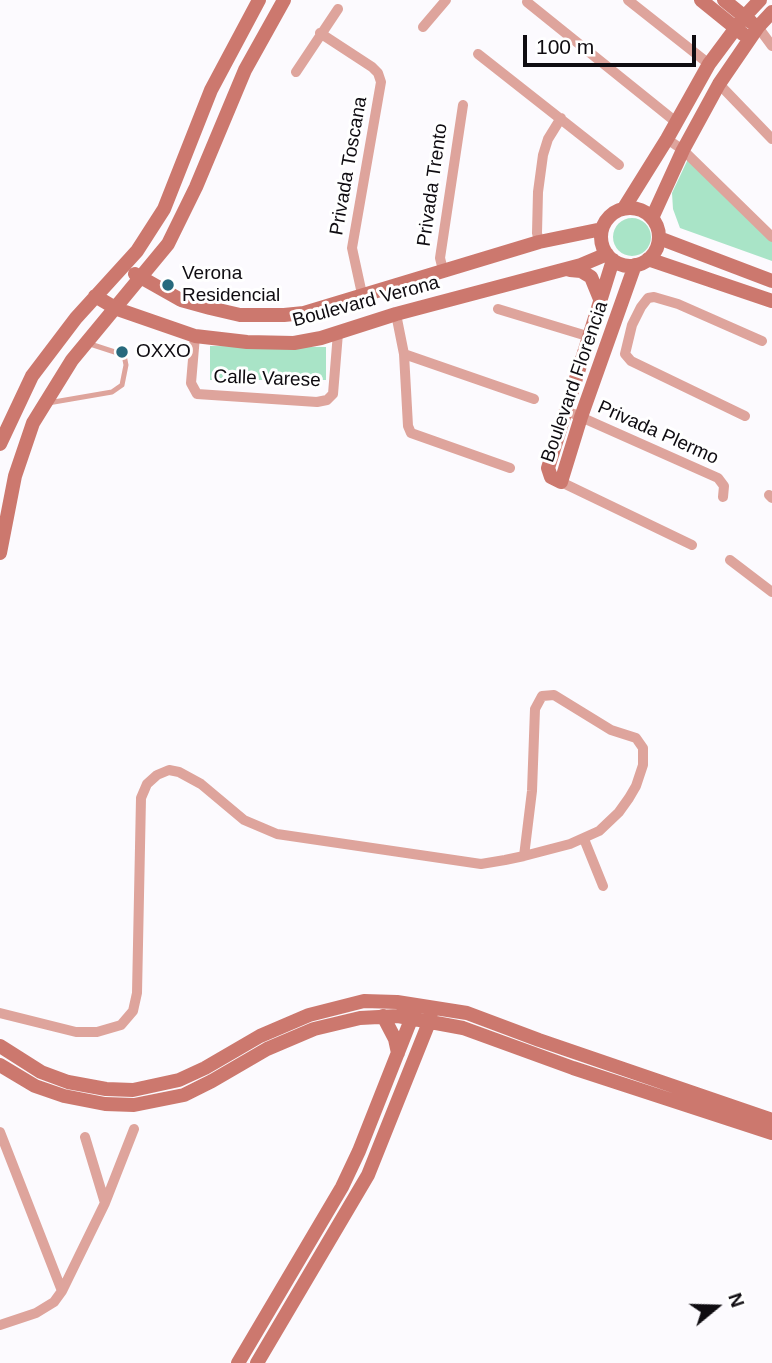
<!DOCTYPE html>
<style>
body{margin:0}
#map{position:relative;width:772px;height:1363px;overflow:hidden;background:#fcfafe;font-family:Helvetica,sans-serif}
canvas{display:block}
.north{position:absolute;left:681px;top:1272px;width:70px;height:70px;-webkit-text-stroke:5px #fff;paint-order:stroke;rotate:71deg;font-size:19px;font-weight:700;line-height:28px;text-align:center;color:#0f0c11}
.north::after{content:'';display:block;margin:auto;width:24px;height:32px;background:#0f0c11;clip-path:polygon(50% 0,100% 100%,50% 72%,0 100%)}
.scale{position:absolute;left:523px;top:35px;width:173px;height:32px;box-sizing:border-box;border:4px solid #0f0c11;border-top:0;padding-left:9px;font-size:21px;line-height:24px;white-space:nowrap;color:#0f0c11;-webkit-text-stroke:5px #fff;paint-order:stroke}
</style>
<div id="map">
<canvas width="772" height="1363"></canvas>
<div class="north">N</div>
<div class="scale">100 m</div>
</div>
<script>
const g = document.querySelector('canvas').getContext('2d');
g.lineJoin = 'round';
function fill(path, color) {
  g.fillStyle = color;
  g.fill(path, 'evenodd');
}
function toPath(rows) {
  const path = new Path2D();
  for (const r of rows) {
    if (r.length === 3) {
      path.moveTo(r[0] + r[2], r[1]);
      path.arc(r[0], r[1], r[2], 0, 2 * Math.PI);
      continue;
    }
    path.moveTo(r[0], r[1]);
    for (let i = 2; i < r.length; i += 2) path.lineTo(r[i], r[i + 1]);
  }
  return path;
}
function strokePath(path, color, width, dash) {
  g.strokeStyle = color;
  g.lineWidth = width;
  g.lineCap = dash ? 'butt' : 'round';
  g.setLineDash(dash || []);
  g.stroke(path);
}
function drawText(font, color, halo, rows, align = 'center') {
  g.font = font + ' Helvetica,sans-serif';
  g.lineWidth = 6;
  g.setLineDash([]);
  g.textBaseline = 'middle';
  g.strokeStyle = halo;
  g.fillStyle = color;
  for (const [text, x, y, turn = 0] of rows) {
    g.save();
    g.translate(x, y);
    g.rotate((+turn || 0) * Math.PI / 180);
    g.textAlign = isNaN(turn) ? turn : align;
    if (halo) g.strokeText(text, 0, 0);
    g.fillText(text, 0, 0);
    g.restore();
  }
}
const green = toPath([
 [688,159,772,239,772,261,680,228,673,209,672,193],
 [632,237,19],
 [210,346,326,347,326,380,210,380]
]);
const lane = toPath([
 [48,403,112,392,122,385,126,365,124,355,87,343]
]);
const street = toPath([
 [628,0,709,64],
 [527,2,676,122],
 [423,27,446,0],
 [758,27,772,46],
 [320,33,372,67,378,73,381,82,352,248,362,294],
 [478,54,619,165],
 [296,72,338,9],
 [719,84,772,139],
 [667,139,683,150,772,237],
 [539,242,537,233,538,192,543,155,548,139,561,118],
 [443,270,440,258,463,105],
 [498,309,587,336],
 [396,314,404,354,408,426,411,433,510,468],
 [195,336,191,383,197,394,317,402,327,400,333,394,338,333],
 [404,354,534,399],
 [574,414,718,478,724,486,723,497],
 [745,416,631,361,625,354,632,325,641,307,648,298,654,297,678,304,762,341],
 [561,482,692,545],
 [769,495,772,498],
 [730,560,772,592],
 [584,839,603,886],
 [0,1013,76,1032,97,1032,121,1025,133,1011,137,993,141,798,147,784,157,775,169,770,179,772,201,784,244,820,277,834,481,864,505,860,524,856,570,844,599,831,619,812,629,798,636,786,643,765,643,748,636,738,611,730,554,695,542,696,535,709,532,791,524,856],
 [0,1132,62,1291,105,1203,134,1129],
 [85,1137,105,1203],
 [0,1325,36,1313,54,1302,62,1291]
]);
const secondary = toPath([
 [701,0,743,34],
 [724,0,751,22],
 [624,208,667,139,709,64,744,17,760,0],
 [630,237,29],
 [652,218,683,150,719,84,758,27,772,12],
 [659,238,772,281],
 [648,259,772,301],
 [613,260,548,468,551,477,561,482,581,417,635,265],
 [570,270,581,271,591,277,600,299],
 [135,274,181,300,210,308,240,315,284,315,304,313,539,242,602,229],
 [95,296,117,309,195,336,247,342,294,343,321,338,396,314,581,265,607,254],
 [0,444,32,376,76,318,137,251,164,209,211,90,259,0],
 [0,553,15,476,33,423,72,360,168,244,196,187,245,70,284,0],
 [383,1016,395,1039,398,1053],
 [0,1046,41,1072,68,1082,106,1089,133,1090,179,1080,205,1068,260,1036,309,1015,364,1001,397,1002,467,1013,539,1040,772,1120],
 [0,1065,35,1086,64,1096,105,1104,134,1105,184,1095,212,1081,267,1049,314,1029,360,1018,398,1016,463,1028,573,1068,772,1133],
 [238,1363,342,1187,359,1151,414,1012],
 [257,1363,368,1175,430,1020,431,1011]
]);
const markers = [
 [168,285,7,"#28697d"],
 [122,352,7,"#28697d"]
];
const streetNames = [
 ["Privada Toscana",349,166,-80],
 ["Privada Trento",433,185,-82],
 ["Boulevard Verona",366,302,-15],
 ["Calle Varese",267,379,2],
 ["Boulevard Florencia",575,382,-71],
 ["Privada Plermo",658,433,24]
];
const poiNames = [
 ["Verona",182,274],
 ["Residencial",182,296],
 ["OXXO",136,352]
];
fill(green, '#a9e4c7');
strokePath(lane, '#dea49c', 5);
strokePath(street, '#dea49c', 10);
strokePath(secondary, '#cc786e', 14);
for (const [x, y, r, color] of markers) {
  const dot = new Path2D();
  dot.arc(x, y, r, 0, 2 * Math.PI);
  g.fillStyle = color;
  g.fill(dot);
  strokePath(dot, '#fff', 2.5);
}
drawText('19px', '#0f0c11', '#fff', streetNames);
drawText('19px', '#0f0c11', '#fff', poiNames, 'left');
</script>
